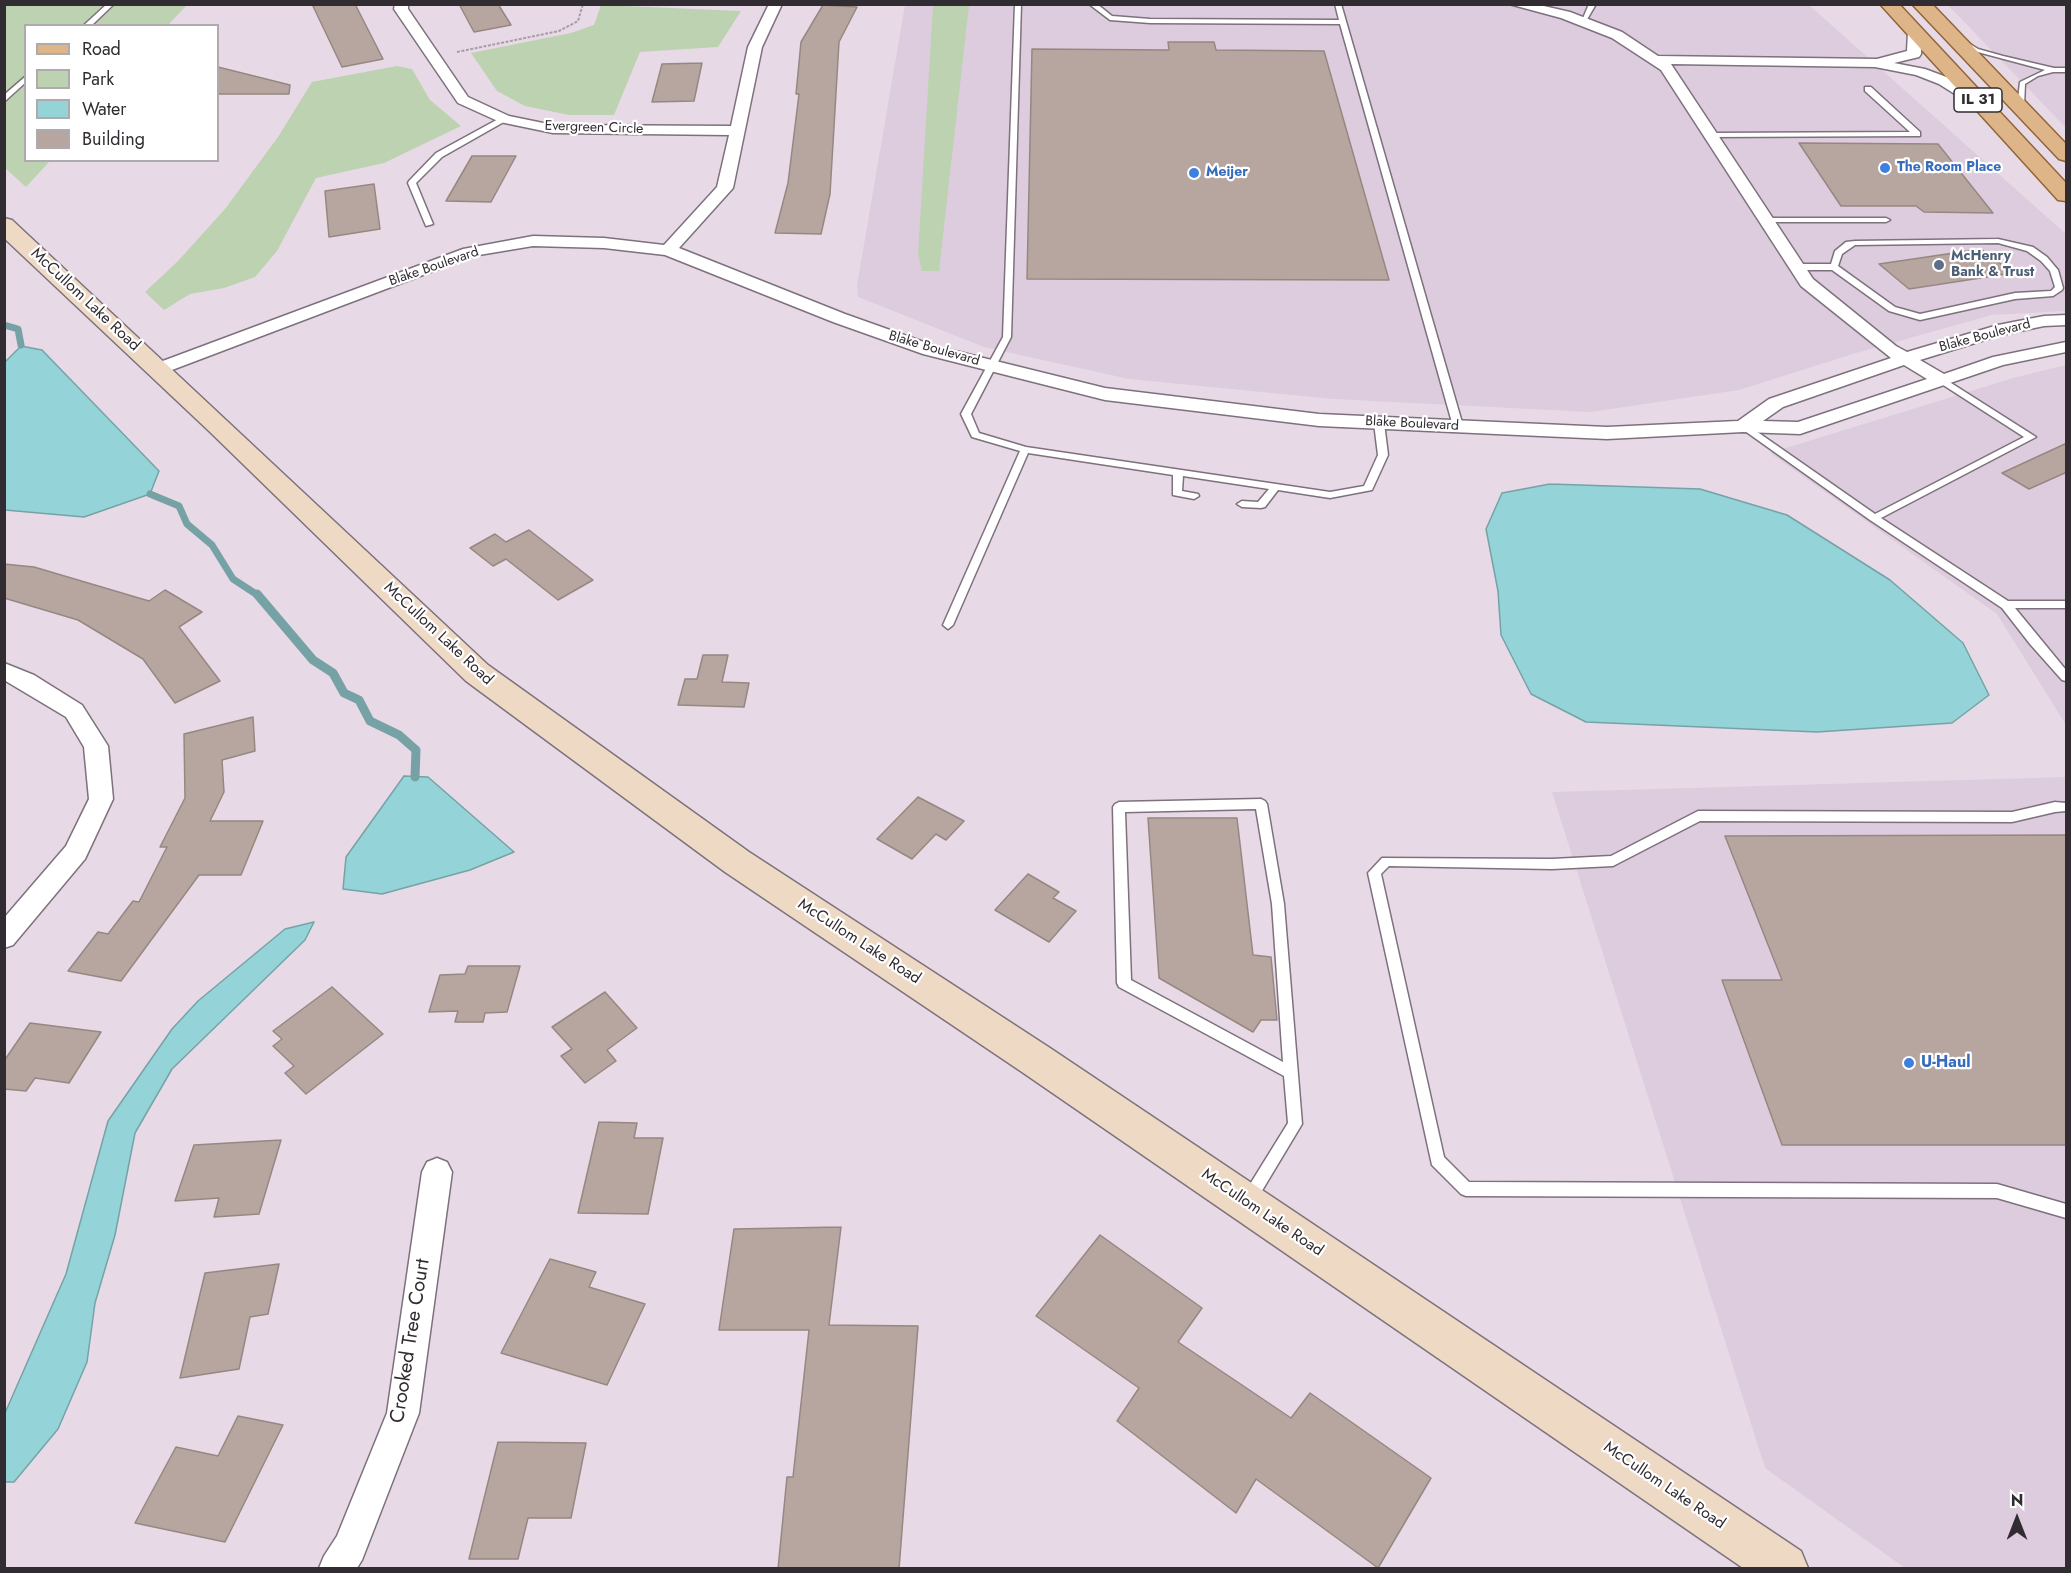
<!DOCTYPE html>
<style>
body{margin:0}
#map{position:relative;width:2071px;height:1573px;overflow:hidden;background:#e7dae6;font-family:Jost,sans-serif}
canvas{display:block}
.frame{position:absolute;inset:0;border:6px solid #312c31;pointer-events:none}
.legend{position:absolute;left:24px;top:24px;width:195px;height:138px;box-sizing:border-box;background:#fff;border:2px solid #adabad;margin:0;padding:8px 10px;list-style:none;font-size:18px;color:#312c31}
.legend li{display:flex;align-items:center;gap:12px;height:30px}
.legend b{width:30px;border:2px solid #adabad}
.north{position:absolute;left:1987px;top:1489px;width:60px;height:60px;-webkit-text-stroke:4px #fff;paint-order:stroke;rotate:0deg;font-size:16px;font-weight:700;line-height:24px;text-align:center;color:#312c31}
.north::after{content:'';display:block;margin:auto;width:21px;height:27px;background:#312c31;clip-path:polygon(50% 0,100% 100%,50% 72%,0 100%)}
</style>
<div id="map">
<canvas width="2071" height="1573"></canvas>
<div class="frame"></div>
<ul class="legend">
<li><b style="height:8px;background:#ddb589"></b>Road</li>
<li><b style="height:16px;background:#bcd2b1"></b>Park</li>
<li><b style="height:16px;background:#94d4d8"></b>Water</li>
<li><b style="height:16px;background:#b7a6a0"></b>Building</li>
</ul>
<div class="north">N</div>
</div>
<script>
const g = document.querySelector('canvas').getContext('2d');
g.lineJoin = 'round';
function fill(path, color) {
  g.fillStyle = color;
  g.fill(path, 'evenodd');
}
function toPath(rows) {
  const path = new Path2D();
  for (const r of rows) {
    path.moveTo(r[0], r[1]);
    for (let i = 2; i < r.length; i += 2) path.lineTo(r[i], r[i + 1]);
  }
  return path;
}
function strokePath(path, color, width, dash) {
  g.strokeStyle = color;
  g.lineWidth = width;
  g.lineCap = dash ? 'butt' : 'round';
  g.setLineDash(dash || []);
  g.stroke(path);
}
function drawText(font, color, halo, rows, align = 'center') {
  g.font = font + ' Jost,sans-serif';
  g.lineWidth = 4.5;
  g.setLineDash([]);
  g.textBaseline = 'middle';
  g.strokeStyle = halo;
  g.fillStyle = color;
  for (const [text, x, y, turn = 0] of rows) {
    g.save();
    g.translate(x, y);
    g.rotate((+turn || 0) * Math.PI / 180);
    g.textAlign = isNaN(turn) ? turn : align;
    if (halo) g.strokeText(text, 0, 0);
    g.fillText(text, 0, 0);
    g.restore();
  }
}
const built = toPath([
 [905,5,1809,5,2066,234,2066,311,1992,315,1856,353,1739,390,1591,412,1333,399,1129,379,984,347,858,297,857,285],
 [1948,5,2066,5,2066,128],
 [2066,365,2066,725,1997,614,1770,453,2013,378],
 [2066,777,2066,1568,1905,1568,1765,1468,1552,792]
]);
const green = toPath([
 [5,5,187,5,168,25,26,26,26,160,50,161,26,187,5,168],
 [601,5,741,11,718,47,640,52,614,115,569,115,525,106,497,91,471,53,571,33,594,25],
 [933,5,969,5,939,271,922,271,918,255],
 [397,66,412,69,430,100,461,126,384,163,316,178,277,251,255,277,224,288,190,294,164,310,145,292,178,261,225,209,278,137,312,82]
]);
const water = toPath([
 [21,346,42,350,159,471,150,494,84,517,5,510,5,362,21,346],
 [1550,484,1700,489,1787,515,1890,580,1963,643,1989,695,1952,723,1817,732,1586,722,1531,694,1501,635,1498,591,1486,529,1502,493,1550,484],
 [404,776,428,777,514,852,470,870,382,894,343,889,346,857,404,776],
 [314,922,305,940,172,1069,135,1133,115,1235,95,1303,87,1362,58,1429,14,1482,5,1482,5,1413,66,1274,108,1121,172,1029,198,1001,285,929,314,922]
]);
const streamFar1 = toPath([
 [4,325,18,329,21,345],
 [150,494,179,506,187,524,212,545,233,579,259,596]
]);
const stream = toPath([
 [257,594,313,660,333,673,344,693,359,700,370,721,399,735,416,750,415,777]
]);
const building = toPath([
 [312,4,355,4,383,59,342,67,312,4],
 [459,4,498,4,511,25,474,32,459,4],
 [823,5,857,7,839,42,830,194,821,234,775,233,788,183,799,94,796,94,801,42,823,5],
 [1168,42,1214,42,1216,50,1324,51,1389,280,1027,279,1032,49,1169,50,1168,42],
 [702,63,694,101,652,102,662,64,702,63],
 [218,67,290,85,289,94,218,94,218,67],
 [1799,143,1938,144,1993,213,1924,212,1916,206,1841,206,1799,143],
 [472,156,516,156,491,202,446,201,472,156],
 [374,184,380,229,329,237,325,191,374,184],
 [1981,249,2013,273,1909,289,1879,264,1981,249],
 [2067,443,2067,472,2029,489,2002,473,2067,443],
 [529,530,593,580,558,600,506,559,493,566,470,548,495,534,506,542,529,530],
 [4,564,34,567,149,601,165,590,202,612,179,627,220,681,175,703,143,659,78,620,4,598,4,564],
 [703,655,728,655,722,682,749,683,744,707,678,705,685,679,697,679,703,655],
 [253,717,255,751,222,760,224,792,210,821,263,821,241,875,199,875,121,981,68,971,98,932,108,934,133,901,139,902,167,847,160,847,185,798,184,734,253,717],
 [918,797,964,821,946,840,936,834,912,859,877,839,918,797],
 [1148,818,1237,818,1253,955,1271,957,1277,1020,1261,1020,1253,1032,1159,978,1148,818],
 [2067,835,2067,1145,1782,1145,1722,980,1782,980,1725,836,2067,835],
 [1028,874,1059,892,1053,898,1076,911,1049,942,995,910,1028,874],
 [468,966,520,966,507,1012,485,1013,483,1022,455,1022,458,1011,429,1012,440,975,465,974,468,966],
 [332,987,383,1034,306,1094,285,1073,294,1066,273,1046,282,1039,273,1031,332,987],
 [605,992,637,1028,607,1050,616,1061,585,1083,561,1056,572,1049,552,1027,605,992],
 [30,1023,101,1032,69,1083,35,1078,26,1091,4,1089,4,1061,30,1023],
 [599,1122,637,1123,634,1138,663,1138,648,1214,578,1213,599,1122],
 [281,1140,259,1214,214,1217,219,1198,175,1201,194,1145,281,1140],
 [841,1227,829,1325,918,1326,899,1569,778,1569,787,1477,793,1477,809,1330,719,1330,734,1229,841,1227],
 [1100,1235,1202,1308,1178,1342,1291,1418,1310,1393,1431,1478,1378,1568,1256,1479,1236,1513,1117,1421,1139,1388,1036,1316,1100,1235],
 [550,1259,596,1272,589,1287,645,1304,607,1385,501,1353,550,1259],
 [279,1264,268,1314,250,1317,239,1369,180,1378,205,1273,279,1264],
 [238,1416,283,1425,225,1542,135,1523,176,1447,218,1456,238,1416],
 [498,1442,586,1443,571,1518,528,1518,518,1559,469,1559,498,1442]
]);
const path = toPath([
 [457,52,559,31,578,21,583,4]
]);
const lane = toPath([
 [107,4,114,4,91,26,83,26,107,4],
 [1015,4,1021,4,1011,337,971,414,979,433,1026,447,1330,492,1364,486,1378,455,1374,423,1376,421,1382,421,1384,423,1388,455,1372,490,1330,498,1278,490,1265,507,1261,508,1242,507,1237,504,1242,501,1258,502,1269,489,1183,476,1182,491,1198,494,1199,496,1194,499,1173,495,1173,475,1028,453,953,625,948,629,943,625,1020,451,972,437,961,414,1003,337,1015,4],
 [1089,4,1097,4,1112,16,1150,19,1339,20,1335,4,1341,4,1463,426,1461,428,1455,428,1453,426,1340,24,1150,23,1110,20,1089,4],
 [1589,4,1596,4,1585,23,1581,23,1589,4],
 [1961,41,1965,41,1978,49,2003,56,2054,68,2066,68,2066,72,2053,72,2038,76,2025,84,2024,106,2017,108,2020,82,2045,70,1974,51,1961,43,1961,41],
 [26,76,26,82,4,102,4,95,26,76],
 [1865,87,1871,87,1920,132,1920,136,1711,137,1707,135,1711,133,1910,132,1865,91,1865,87],
 [502,117,509,119,442,157,416,183,433,224,426,226,408,183,409,181,436,153,502,117],
 [1763,218,1886,218,1890,220,1886,222,1763,222,1763,218],
 [1998,239,2033,247,2047,257,2058,270,2063,288,2062,290,2053,296,2015,299,1920,320,1889,311,1832,270,1797,270,1793,267,1797,264,1831,264,1835,251,1846,242,1855,241,1998,239],
 [1998,243,2027,251,2041,261,2050,271,2055,287,2051,291,2015,293,1920,314,1895,307,1838,266,1842,254,1855,245,1998,243],
 [1940,376,2036,437,1881,518,2008,601,2066,601,2066,608,2015,608,2066,670,2066,681,2062,680,2030,644,2002,608,1870,520,1738,426,1740,424,1746,424,1875,514,2024,437,1937,381,1935,379,1940,376],
 [1261,799,1265,801,1267,804,1284,904,1302,1124,1254,1204,1249,1206,1244,1204,1242,1199,1244,1194,1288,1123,1284,1076,1119,987,1117,983,1113,807,1115,804,1119,802,1261,799],
 [1256,809,1272,904,1283,1062,1131,980,1125,812,1256,809],
 [2055,802,2066,803,2066,811,2055,812,2012,822,1700,821,1613,866,1552,869,1389,866,1381,874,1444,1157,1469,1182,1997,1184,2066,1204,2066,1218,1997,1198,1466,1196,1461,1194,1432,1165,1368,873,1382,858,1552,859,1611,856,1698,811,2012,812,2055,802]
]);
const street = toPath([
 [395,4,408,4,408,9,468,97,509,116,553,125,731,126,748,47,769,4,782,4,762,47,733,188,679,248,845,314,935,346,1105,388,1319,414,1607,427,1738,421,1769,399,1891,358,1801,286,1661,70,1612,38,1561,18,1509,4,1535,4,1570,12,1622,32,1658,56,1877,59,1907,51,1908,32,1915,28,1922,32,1921,54,1919,57,1894,63,1925,69,1949,78,1987,102,1989,105,1987,108,1977,108,1939,84,1916,75,1875,67,1671,64,1813,279,1896,346,1907,352,1998,325,2044,316,2066,315,2066,325,2044,326,2001,335,1920,360,1944,374,1993,357,2066,342,2066,352,2003,365,1800,434,1743,432,1607,439,1319,426,1105,400,923,354,833,322,665,255,604,248,533,246,473,256,164,373,152,373,149,369,152,365,463,249,533,236,604,238,664,245,717,187,729,135,553,133,500,122,458,103,394,9,395,4],
 [1904,365,1927,379,1798,422,1763,421,1783,407,1904,365],
 [4,663,34,675,82,705,108,746,113,799,85,859,13,945,4,948,4,918,66,846,89,799,84,747,66,717,4,680,4,663],
 [437,1158,447,1162,452,1172,419,1413,362,1560,357,1568,319,1568,324,1556,337,1536,387,1413,422,1172,427,1162,437,1158]
]);
const secondary = toPath([
 [4,218,12,220,488,665,749,852,1050,1048,1801,1551,1808,1568,1743,1568,1022,1072,725,872,466,681,209,431,4,238,4,218]
]);
const primary = toPath([
 [1880,4,1899,4,2066,183,2066,201,2058,200,1880,4],
 [1912,4,1932,4,2066,144,2066,161,2059,159,1912,4]
]);
const markers = [
 [1885,168,6,"#3f7fe0"],
 [1194,173,6,"#3f7fe0"],
 [1939,265,6,"#5c6f8a"],
 [1909,1063,6,"#3f7fe0"]
];
const farStreetnames = [
 ["Evergreen Circle",594,128,2],
 ["Blake Boulevard",434,267,-19],
 ["Blake Boulevard",1985,336,-15],
 ["Blake Boulevard",934,349,16],
 ["Blake Boulevard",1412,424,3]
];
const farShopnames = [
 ["The Room Place",1897,168],
 ["Meijer",1206,173]
];
const farServicenames = [
 ["McHenry",1951,257],
 ["Bank & Trust",1951,273]
];
const shields = [
 [1978,100,48]
];
const shieldNames = [
 ["IL 31",1978,100]
];
const streetNames = [
 ["McCullom Lake Road",85,300,43],
 ["McCullom Lake Road",438,634,43],
 ["McCullom Lake Road",859,942,33],
 ["McCullom Lake Road",1262,1213,34],
 ["McCullom Lake Road",1664,1486,34]
];
const shopNames = [
 ["U-Haul",1921,1063]
];
const nearStreetnames = [
 ["Crooked Tree Court",411,1341,-81]
];
fill(built, '#dcd');
fill(green, '#bcd2b1');
fill(water, '#94d4d8');
strokePath(water, '#76a2a6', 1.5);
strokePath(streamFar1, '#76a2a6', 7);
strokePath(stream, '#76a2a6', 9);
fill(building, '#b7a6a0');
strokePath(building, '#978782', 1.5);
strokePath(lane, '#7c717c', 3);
strokePath(street, '#7c717c', 3);
strokePath(secondary, '#7c717c', 3);
strokePath(primary, '#926538', 3);
strokePath(path, '#a79da7', 2, [3, 1.5]);
fill(lane, '#fff');
fill(street, '#fff');
fill(secondary, '#eedac4');
fill(primary, '#ddb589');
for (const [x, y, r, color] of markers) {
  const dot = new Path2D();
  dot.arc(x, y, r, 0, 2 * Math.PI);
  g.fillStyle = color;
  g.fill(dot);
  strokePath(dot, '#fff', 2);
}
drawText('14px', '#312c31', '#fff', farStreetnames);
drawText('bold 14px', '#366cbe', '#fff', farShopnames, 'left');
drawText('bold 14px', '#4e5e75', '#fff', farServicenames, 'left');
for (const [x, y, w] of shields) {
  const box = new Path2D();
  box.roundRect(x - w / 2, y - 12, w, 24, 4.5);
  g.fillStyle = '#fff';
  g.fill(box);
  strokePath(box, '#312c31', 1.5);
}
drawText('bold 15px', '#312c31', null, shieldNames);
drawText('16px', '#312c31', '#fff', streetNames);
drawText('bold 16px', '#366cbe', '#fff', shopNames, 'left');
drawText('20px', '#312c31', '#fff', nearStreetnames);
</script>
